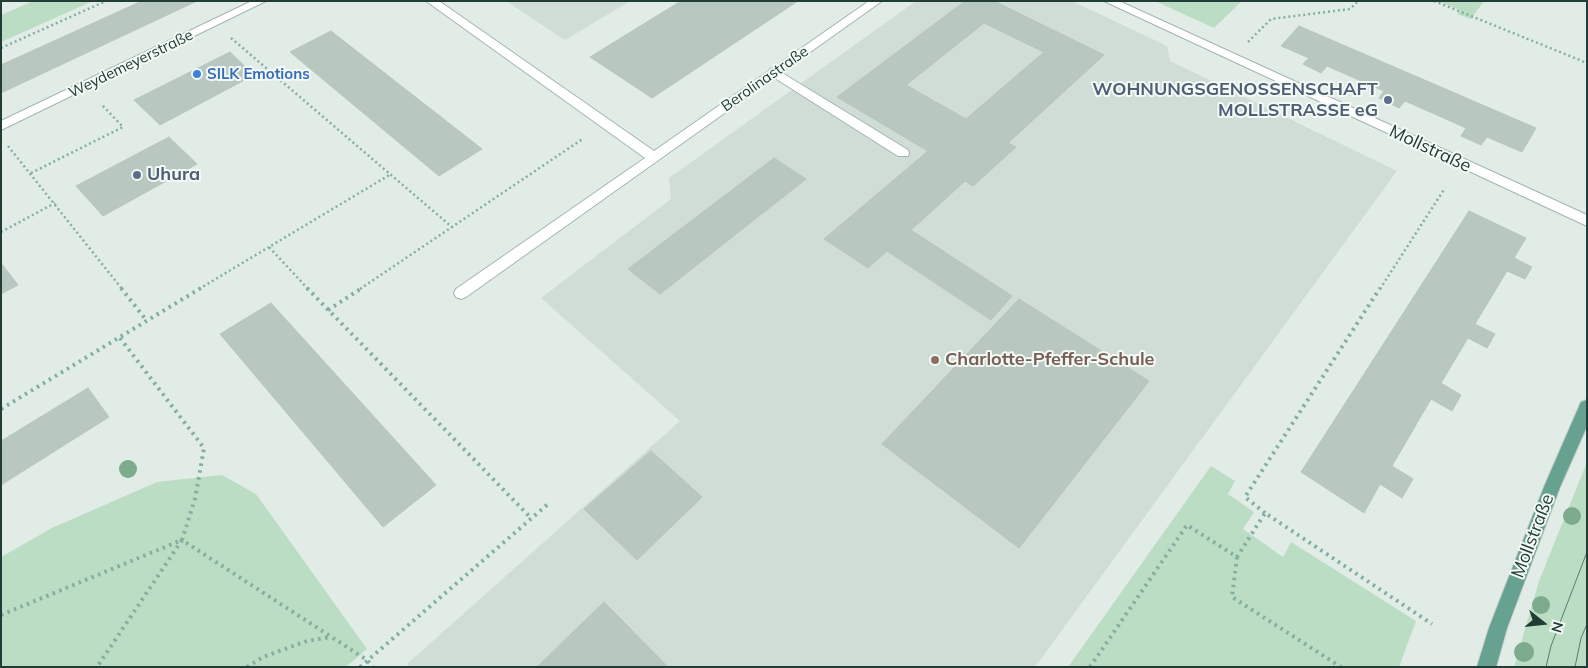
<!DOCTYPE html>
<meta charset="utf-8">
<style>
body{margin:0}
#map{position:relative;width:1588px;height:668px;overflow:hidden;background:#e2ece7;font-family:Mulish,sans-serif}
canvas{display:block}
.frame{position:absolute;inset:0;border:2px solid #223d35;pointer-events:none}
.north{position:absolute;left:1518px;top:598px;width:50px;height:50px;-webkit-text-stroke:4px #f3f9f5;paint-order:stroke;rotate:106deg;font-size:14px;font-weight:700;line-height:20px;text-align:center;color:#223d35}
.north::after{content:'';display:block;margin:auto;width:18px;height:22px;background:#223d35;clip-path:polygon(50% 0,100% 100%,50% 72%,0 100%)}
</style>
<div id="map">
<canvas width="1588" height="668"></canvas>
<div class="frame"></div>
<div class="north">N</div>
</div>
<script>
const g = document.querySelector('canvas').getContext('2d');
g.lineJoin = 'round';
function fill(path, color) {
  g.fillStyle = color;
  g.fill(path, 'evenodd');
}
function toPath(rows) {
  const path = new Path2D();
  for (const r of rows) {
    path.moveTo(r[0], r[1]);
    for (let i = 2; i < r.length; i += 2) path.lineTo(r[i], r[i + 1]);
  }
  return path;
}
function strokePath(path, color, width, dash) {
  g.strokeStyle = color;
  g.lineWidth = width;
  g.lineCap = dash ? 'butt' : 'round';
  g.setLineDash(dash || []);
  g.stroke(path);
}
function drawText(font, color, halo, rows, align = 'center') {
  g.font = font + ' Mulish,sans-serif';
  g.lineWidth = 4;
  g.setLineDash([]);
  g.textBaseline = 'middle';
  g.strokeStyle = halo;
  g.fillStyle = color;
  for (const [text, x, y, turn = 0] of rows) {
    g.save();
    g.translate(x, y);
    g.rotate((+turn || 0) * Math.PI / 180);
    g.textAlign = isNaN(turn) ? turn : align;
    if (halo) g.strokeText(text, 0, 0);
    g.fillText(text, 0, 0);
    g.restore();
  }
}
const built = toPath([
 [506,1,630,1,565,40],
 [916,1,1072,1,1167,46,1170,61,1397,171,1035,667,409,667,407,664,680,421,541,298,671,199,669,178]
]);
const green = toPath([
 [33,1,93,1,1,42,1,15],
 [1155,1,1242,1,1214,28],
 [1438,1,1484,1,1471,19,1457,14,1460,10],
 [1587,462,1587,667,1514,667,1539,581],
 [1211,466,1235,481,1228,494,1254,512,1243,529,1283,557,1291,542,1416,621,1399,667,1068,667],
 [222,475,256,494,367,649,346,667,1,667,1,557,52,528,157,482]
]);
const building = toPath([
 [142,1,197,1,1,93,1,65,142,1],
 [681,1,798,1,652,98,590,57,681,1],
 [965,1,994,1,1104,55,1008,143,1016,147,973,186,965,181,911,230,1012,296,991,320,887,251,868,268,824,239,928,151,837,97,965,1],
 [984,23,1044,52,966,119,906,85,984,23],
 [1299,26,1536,128,1522,152,1487,137,1481,145,1461,136,1466,128,1405,101,1399,108,1379,98,1384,91,1327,66,1321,73,1303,64,1309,58,1281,46,1299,26],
 [331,31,482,149,439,176,290,52,331,31],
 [230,52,254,75,160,125,134,100,230,52],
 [169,137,197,164,103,216,76,186,169,137],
 [774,158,806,179,660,294,628,269,774,158],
 [1469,211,1526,238,1514,258,1532,267,1525,279,1507,271,1475,324,1495,334,1487,348,1468,338,1441,383,1461,395,1452,411,1431,399,1392,466,1413,479,1402,498,1380,484,1364,513,1301,472,1469,211],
 [1,263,18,285,1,294,1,263],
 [1019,299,1149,381,1019,548,882,444,1019,299],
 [271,303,436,485,383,527,220,334,271,303],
 [88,388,109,417,1,485,1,441,88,388],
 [651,451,702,497,637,560,584,509,651,451],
 [604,602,668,667,537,667,604,602]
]);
const pathFar1 = toPath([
 [1434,1,1587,63],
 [231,38,453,228],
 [1248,42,1271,19,1350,9,1358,1],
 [1,48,106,1],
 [8,146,122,289],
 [31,173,123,127,102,105],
 [1,232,55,203],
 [199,289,269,247],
 [308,289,269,247,391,174],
 [360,289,584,138],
 [1380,289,1445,188]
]);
const path = toPath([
 [121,288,147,321],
 [307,288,531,518],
 [328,310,362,288],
 [120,338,204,448,195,499,182,540,367,660,373,667],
 [1,409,201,288],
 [1265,513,1245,497,1380,288],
 [1237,557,1232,597,1341,667],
 [1,615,182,540,97,667],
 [247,667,263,657,307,641,331,637],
 [360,667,548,504],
 [1090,667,1187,525,1237,557,1265,513,1432,624]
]);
const lane = toPath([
 [774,68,908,150,909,153,908,156,898,156,770,75,768,72,770,69,774,68]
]);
const street = toPath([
 [252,1,266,1,1,130,1,121,252,1],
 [426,1,439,1,654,151,869,1,882,1,466,297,461,299,456,297,454,293,456,289,645,158,426,1],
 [1104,1,1119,1,1587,215,1587,226,1104,1]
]);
const primary = toPath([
 [1587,400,1587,426,1560,487,1507,628,1496,667,1477,667,1489,628,1544,487,1581,402,1587,400]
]);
const tram = toPath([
 [1546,667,1551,646,1587,552],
 [1575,667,1581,638,1587,624]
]);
const trees = [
 [128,469,9],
 [1572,516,9],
 [1541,605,9],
 [1524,652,10]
];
const markers = [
 [197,74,5,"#3f7fe0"],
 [1388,100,5,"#5c6f8a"],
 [137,175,5,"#5c6f8a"],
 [935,360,5,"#8d6e63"]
];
const farStreetnames = [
 ["Weydemeyerstraße",131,64,-26],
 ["Berolinastraße",765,79,-35]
];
const farShopnames = [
 ["SILK Emotions",207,74]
];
const serviceNames = [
 ["WOHNUNGSGENOSSENSCHAFT",1378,90],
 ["MOLLSTRASSE eG",1378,111],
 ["Uhura",147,175,"left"]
];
const streetNames = [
 ["Mollstraße",1430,149,25],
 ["Mollstraße",1533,536,-69]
];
const educationNames = [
 ["Charlotte-Pfeffer-Schule",945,360]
];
fill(built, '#d0dcd6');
fill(green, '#bbddc3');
fill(building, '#b8c7c0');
strokePath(building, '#b5c6be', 1);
strokePath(lane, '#a5b4ae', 2);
strokePath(street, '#a5b4ae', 2);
strokePath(primary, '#c1c9c6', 2);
strokePath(pathFar1, '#83afa0', 2.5, [2, 3]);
strokePath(path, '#83afa0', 4, [2.5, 4.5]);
fill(lane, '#fff');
fill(street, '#fff');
fill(primary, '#67a190');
strokePath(tram, '#5d7970', 1);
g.fillStyle = '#7eaa8e';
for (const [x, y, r] of trees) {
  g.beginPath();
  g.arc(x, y, r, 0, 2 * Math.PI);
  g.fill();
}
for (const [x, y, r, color] of markers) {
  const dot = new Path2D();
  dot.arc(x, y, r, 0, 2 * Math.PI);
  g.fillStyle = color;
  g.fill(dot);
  strokePath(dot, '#f3f9f5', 2);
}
drawText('15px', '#223d35', '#f3f9f5', farStreetnames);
drawText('bold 15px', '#366cbe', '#f3f9f5', farShopnames, 'left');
drawText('bold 18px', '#4e5e75', '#f3f9f5', serviceNames, 'right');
drawText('18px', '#223d35', '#f3f9f5', streetNames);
drawText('bold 18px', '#785e54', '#f3f9f5', educationNames, 'left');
</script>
